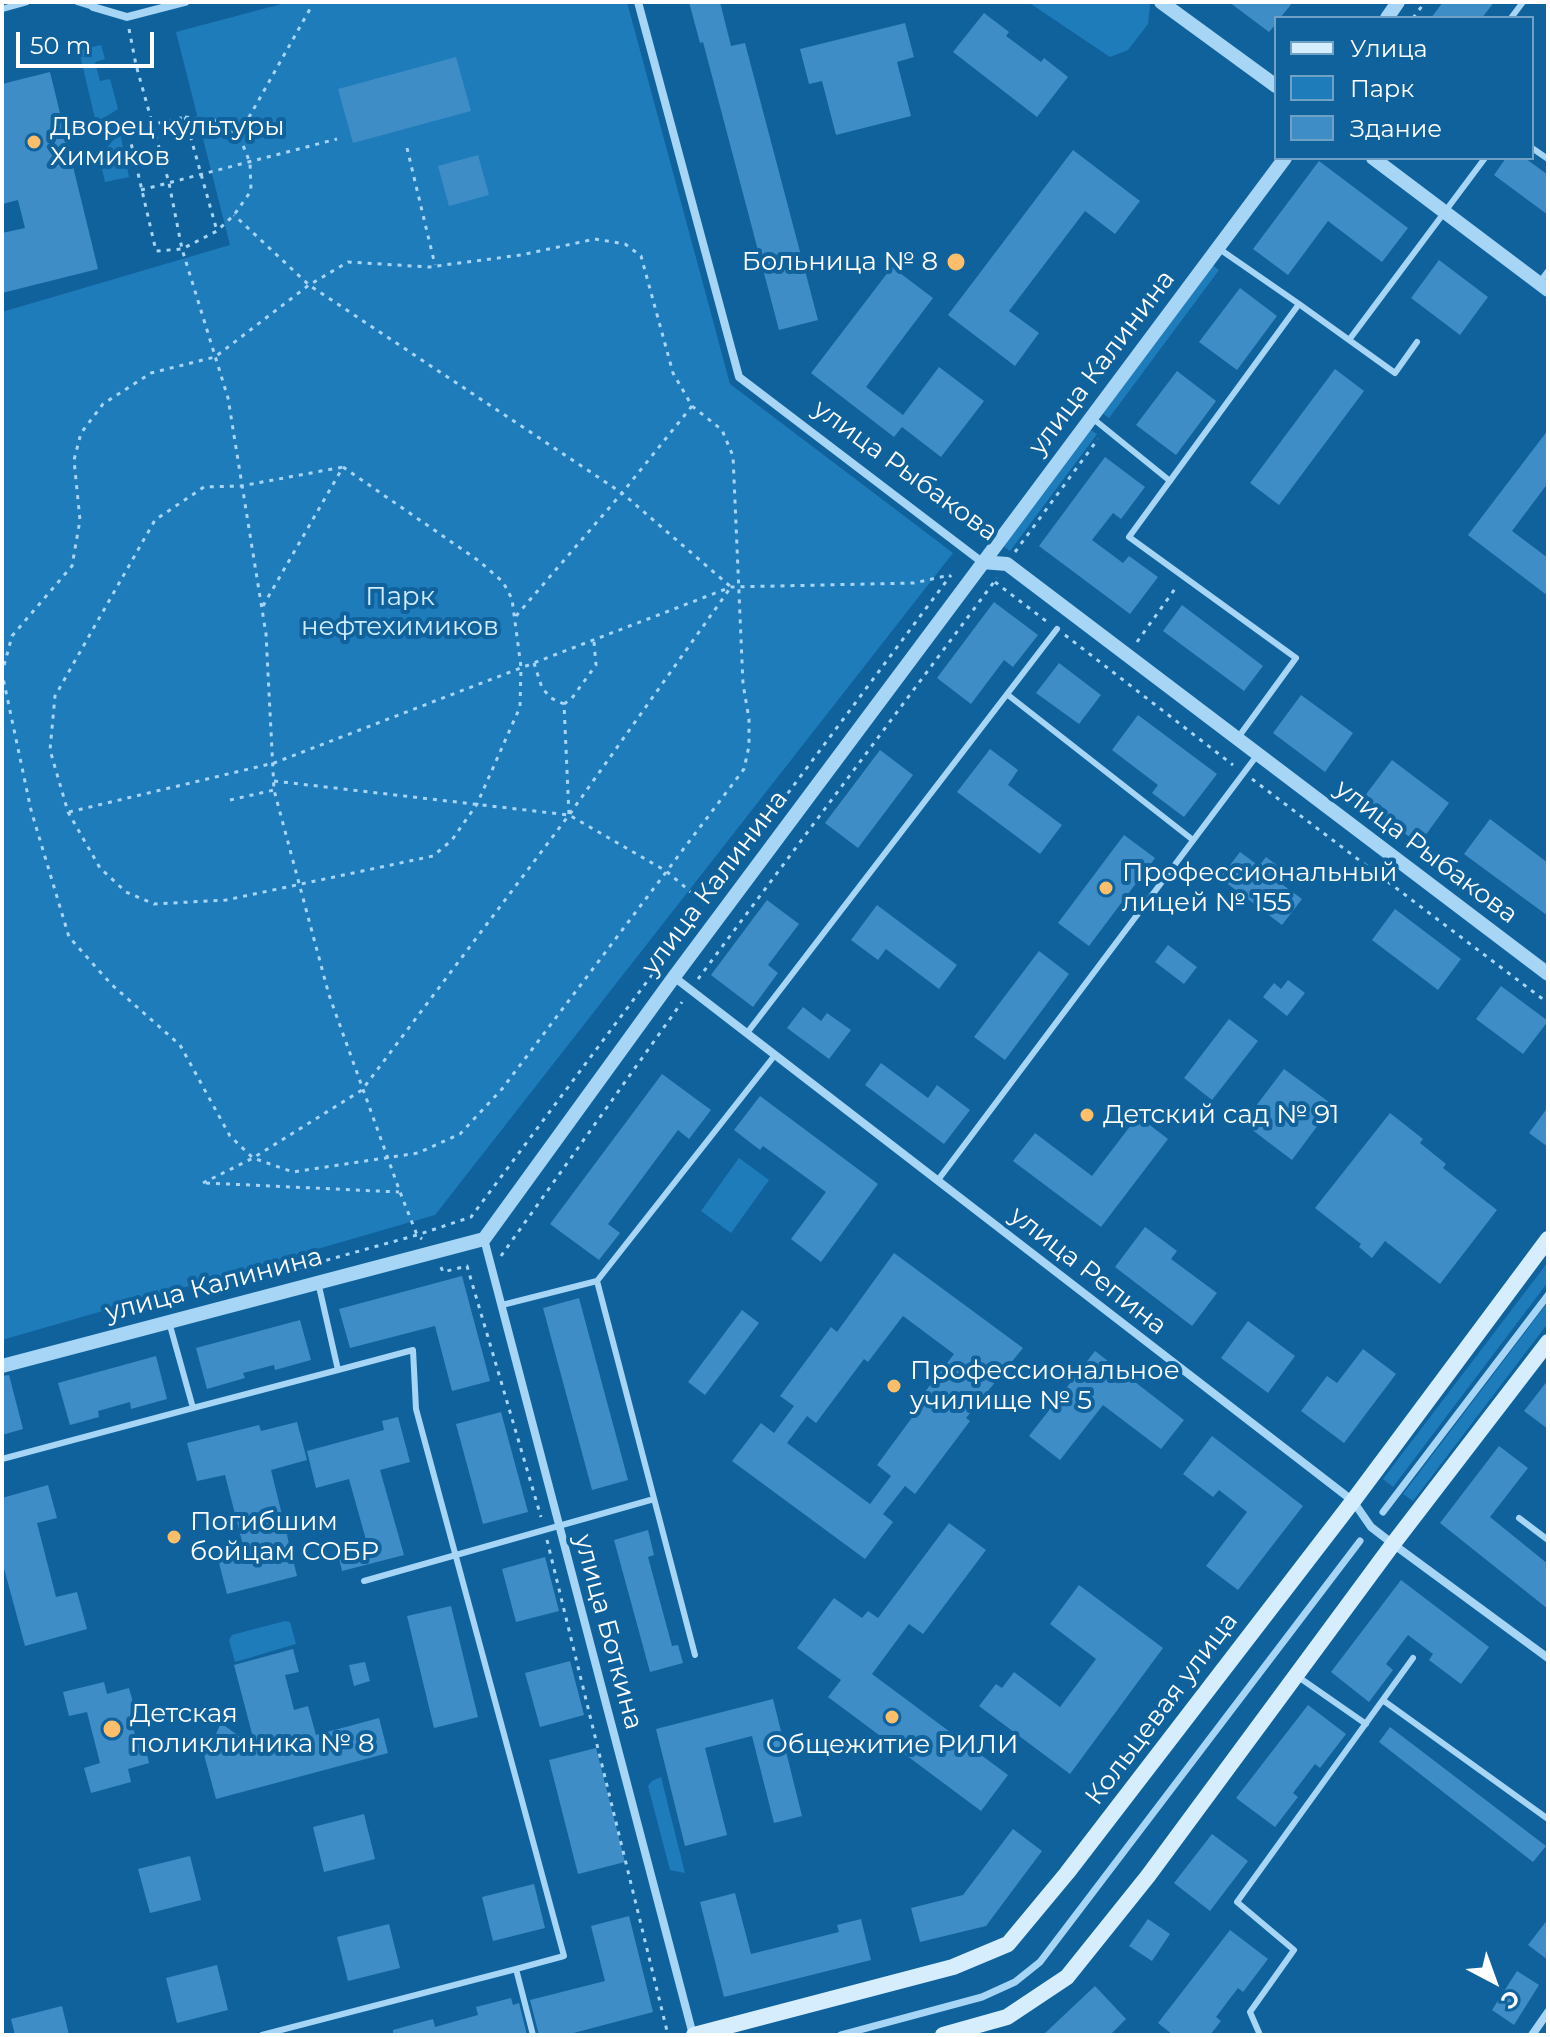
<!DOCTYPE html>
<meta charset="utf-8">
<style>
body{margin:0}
#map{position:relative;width:1550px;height:2037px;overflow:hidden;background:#10629d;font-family:Montserrat,sans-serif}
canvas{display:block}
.frame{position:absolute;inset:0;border:4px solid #fff;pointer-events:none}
.legend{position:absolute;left:1274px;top:16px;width:260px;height:144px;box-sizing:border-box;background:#10629d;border:2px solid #70a1c4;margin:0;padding:10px 14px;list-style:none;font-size:24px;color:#fff}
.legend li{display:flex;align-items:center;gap:16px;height:40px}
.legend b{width:40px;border:2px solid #70a1c4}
.north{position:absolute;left:1454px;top:1941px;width:80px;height:80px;-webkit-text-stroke:6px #10629d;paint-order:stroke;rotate:139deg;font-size:22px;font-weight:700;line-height:32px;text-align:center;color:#fff}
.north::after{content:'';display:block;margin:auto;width:28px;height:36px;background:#fff;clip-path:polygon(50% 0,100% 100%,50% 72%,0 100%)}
.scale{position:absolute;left:16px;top:32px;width:138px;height:36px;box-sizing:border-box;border:4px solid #fff;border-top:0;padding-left:10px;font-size:24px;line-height:28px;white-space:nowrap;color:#fff;-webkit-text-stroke:6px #10629d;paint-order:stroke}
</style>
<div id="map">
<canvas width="1550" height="2037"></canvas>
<div class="frame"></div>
<ul class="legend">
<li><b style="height:10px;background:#d6edfe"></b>Улица</li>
<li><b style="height:22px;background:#1f7cbb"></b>Парк</li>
<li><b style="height:22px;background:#3e8dc6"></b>Здание</li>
</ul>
<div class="north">С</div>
<div class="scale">50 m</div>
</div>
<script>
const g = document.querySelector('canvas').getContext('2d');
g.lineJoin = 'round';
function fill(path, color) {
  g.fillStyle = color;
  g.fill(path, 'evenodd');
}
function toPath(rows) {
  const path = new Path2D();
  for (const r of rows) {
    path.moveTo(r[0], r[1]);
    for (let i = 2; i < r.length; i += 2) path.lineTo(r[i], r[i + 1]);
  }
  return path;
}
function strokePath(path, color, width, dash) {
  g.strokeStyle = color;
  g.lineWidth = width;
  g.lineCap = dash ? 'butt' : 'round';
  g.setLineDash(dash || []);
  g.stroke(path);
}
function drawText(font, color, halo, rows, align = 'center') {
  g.font = font + ' Montserrat,sans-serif';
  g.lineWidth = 8;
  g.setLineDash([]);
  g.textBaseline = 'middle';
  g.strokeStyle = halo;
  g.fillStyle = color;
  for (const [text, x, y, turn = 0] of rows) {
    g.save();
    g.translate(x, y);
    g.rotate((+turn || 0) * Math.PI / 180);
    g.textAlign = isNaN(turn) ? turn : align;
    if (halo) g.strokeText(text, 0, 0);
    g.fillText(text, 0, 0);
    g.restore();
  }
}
const green = toPath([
 [289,2,627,2,730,384,953,553,435,1215,2,1340,2,312,230,245,176,32],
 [1028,2,1146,2,1150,5,1148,24,1128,50,1110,57],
 [101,45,105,59,95,62,100,81,110,79,118,109,96,123,79,50],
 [120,133,129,177,105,182,99,156],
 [1211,264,1219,270,1109,418,1102,413],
 [1089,429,1097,434,1010,551,1002,545],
 [739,1158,769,1180,731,1233,701,1211],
 [1548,1262,1548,1282,1393,1487,1383,1479],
 [1548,1302,1548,1323,1413,1501,1403,1494],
 [285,1621,290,1622,296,1644,235,1662,229,1640,232,1635],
 [661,1777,685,1873,670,1870,648,1786,652,1781]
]);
const building = toPath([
 [689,2,720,2,731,46,745,43,818,320,779,330,703,42,700,43],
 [1229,2,1293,2,1280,18,1276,18,1276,24,1269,32],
 [1443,2,1494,2,1482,18,1431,18],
 [984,13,1009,32,1006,36,1041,62,1044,58,1068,77,1037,117,953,52],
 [905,23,914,57,897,62,911,116,836,135,822,81,809,84,800,49],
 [456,57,471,111,353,143,338,89],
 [50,72,98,269,2,293,2,233,25,228,18,200,2,204,2,84],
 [1073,150,1140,201,1115,234,1085,211,1009,311,1039,333,1015,366,948,315],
 [478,155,489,195,449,206,438,166],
 [1506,158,1525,158,1548,175,1548,215,1494,175],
 [1319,161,1408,228,1382,262,1328,221,1288,275,1253,249],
 [1439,260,1488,297,1460,335,1411,298],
 [892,267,933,298,866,387,903,415,939,367,984,401,941,457,902,427,894,437,811,373],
 [1240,288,1277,316,1237,370,1199,342],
 [1335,369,1364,391,1279,505,1250,483],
 [1177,371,1216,401,1176,455,1136,425],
 [1548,430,1548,483,1512,531,1548,558,1548,596,1468,535],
 [1105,457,1145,487,1121,519,1113,513,1092,540,1123,563,1129,556,1158,577,1130,614,1039,546],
 [994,602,1038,635,1013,667,1004,660,971,704,937,678],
 [1182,605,1263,666,1244,691,1163,631],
 [1059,663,1101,695,1079,724,1036,693],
 [1301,695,1353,733,1325,772,1273,733],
 [1138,715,1217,774,1184,817,1152,793,1158,785,1112,750],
 [990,749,1018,770,1008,785,1062,825,1040,854,957,792],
 [880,750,913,775,858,848,825,823],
 [1392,760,1449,803,1419,844,1361,801],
 [1490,819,1548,863,1548,916,1464,854],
 [1124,835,1155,858,1089,946,1058,923],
 [1240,852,1259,866,1266,857,1290,875,1283,885,1302,899,1282,925,1220,878],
 [767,900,799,924,768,965,778,973,753,1007,711,975],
 [877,905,957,965,939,989,886,949,878,960,851,940],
 [1395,909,1461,959,1438,990,1372,940],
 [1168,945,1197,967,1184,984,1155,962],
 [1039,951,1069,974,1005,1060,974,1037],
 [1288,980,1305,993,1287,1016,1263,997,1274,983,1281,989],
 [1501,986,1548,1021,1523,1054,1476,1019],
 [803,1007,821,1021,827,1013,851,1030,829,1059,787,1028],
 [1229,1019,1258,1041,1212,1100,1184,1078],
 [881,1063,928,1098,937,1085,970,1110,944,1144,865,1085],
 [1284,1069,1333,1105,1292,1160,1243,1123],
 [662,1074,711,1110,689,1139,678,1130,608,1224,620,1233,599,1260,550,1224],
 [760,1096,878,1184,821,1262,791,1239,826,1192,763,1146,760,1150,734,1130],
 [1548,1107,1548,1147,1529,1133],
 [1390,1113,1423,1139,1420,1143,1446,1164,1443,1168,1497,1210,1440,1284,1385,1241,1372,1258,1359,1247,1361,1244,1315,1208],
 [1138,1116,1168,1139,1101,1227,1013,1161,1035,1133,1092,1176],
 [1145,1227,1177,1251,1171,1259,1217,1293,1192,1326,1115,1267],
 [894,1253,1023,1348,966,1418,970,1421,915,1494,905,1486,883,1514,893,1522,865,1559,732,1461,761,1423,774,1433,794,1406,780,1396,831,1327,837,1332],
 [903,1316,954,1354,921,1397,925,1400,877,1465,891,1476,870,1504,787,1443,807,1416,816,1423,864,1359,868,1362],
 [462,1276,490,1381,452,1391,435,1326,350,1348,339,1309],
 [579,1298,628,1480,592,1490,543,1308],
 [742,1310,759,1323,705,1395,688,1382],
 [300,1320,311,1360,275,1370,274,1365,243,1373,245,1378,207,1389,196,1348],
 [1248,1321,1295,1356,1268,1393,1221,1358],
 [1363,1349,1396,1374,1344,1443,1301,1411,1327,1376,1337,1383],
 [1095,1351,1184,1420,1161,1449,1103,1405,1060,1460,1029,1436],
 [156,1356,167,1399,131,1409,130,1402,98,1411,99,1417,70,1425,58,1383],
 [9,1375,23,1429,2,1435,2,1376],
 [1548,1380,1548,1429,1524,1411],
 [501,1412,528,1512,483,1524,456,1424],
 [398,1417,410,1462,380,1470,404,1555,342,1571,338,1554,368,1547,349,1479,316,1488,307,1451,384,1430,382,1421],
 [297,1422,307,1460,271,1470,297,1576,227,1594,217,1555,244,1549,225,1475,197,1481,187,1443,259,1425,261,1431],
 [1212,1436,1303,1506,1238,1590,1206,1566,1247,1512,1219,1490,1213,1497,1183,1474],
 [1499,1446,1528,1468,1490,1517,1548,1564,1548,1609,1440,1523],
 [48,1485,57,1518,37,1523,56,1597,77,1592,87,1629,25,1646,2,1561,2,1498],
 [949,1523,986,1550,923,1634,909,1624,872,1674,1008,1775,981,1811,828,1697,841,1680,797,1648,834,1598,862,1618,868,1611,878,1618],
 [648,1530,654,1555,648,1557,672,1646,678,1645,683,1663,650,1672,614,1540],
 [545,1557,559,1611,516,1622,502,1569],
 [1401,1580,1489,1647,1461,1684,1429,1660,1433,1654,1408,1635,1386,1664,1393,1670,1369,1702,1331,1672],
 [1079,1585,1163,1648,1070,1774,979,1706,996,1684,1002,1688,1014,1672,1060,1707,1096,1659,1050,1624],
 [451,1606,478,1717,434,1728,407,1616],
 [293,1649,299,1672,285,1675,294,1710,308,1706,316,1735,379,1718,388,1753,216,1799,200,1740,216,1734,221,1723,256,1749,234,1665],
 [570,1661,584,1715,540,1727,525,1673],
 [365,1662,370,1681,354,1686,349,1665],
 [104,1682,107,1694,129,1688,136,1713,130,1715,137,1743,144,1742,149,1763,128,1769,131,1782,91,1793,84,1768,100,1763,87,1712,69,1716,63,1692],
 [773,1699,802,1816,774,1823,752,1736,705,1748,727,1835,685,1846,656,1729],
 [1308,1705,1346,1734,1320,1768,1315,1764,1293,1793,1298,1797,1275,1827,1236,1798],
 [1390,1727,1546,1846,1533,1862,1379,1742],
 [596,1748,625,1862,578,1874,549,1760],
 [364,1814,375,1859,324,1872,313,1827],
 [1013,1829,1042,1851,986,1926,920,1942,911,1908,963,1895],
 [1212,1834,1248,1861,1210,1911,1174,1883],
 [190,1856,201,1900,150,1913,138,1869],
 [534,1884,545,1928,493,1941,482,1897],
 [735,1893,751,1954,839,1932,837,1925,861,1919,871,1960,724,1997,700,1902],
 [629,1916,653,2012,566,2035,539,2035,530,2000,605,1981,591,1926],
 [1148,1919,1170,1934,1152,1961,1129,1946],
 [1548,1919,1548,1960,1528,1945],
 [389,1924,400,1968,348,1981,337,1937],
 [1230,1930,1268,1959,1243,1992,1238,1988,1216,2017,1221,2021,1210,2035,1173,2035,1158,2023],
 [217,1965,228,2010,177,2023,166,1978],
 [1517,1971,1539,1985,1514,2025,1492,2010],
 [1095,1986,1126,2019,1110,2035,1043,2035],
 [511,1998,513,2005,519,2003,527,2035,393,2035,393,2030,433,2019,435,2027,478,2015,476,2007],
 [62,2006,69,2035,15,2035,11,2019]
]);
const path = toPath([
 [1413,18,1425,2],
 [129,29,136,65,169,183,182,249,228,398,266,634,274,790,329,995,400,1192,417,1235,422,1239],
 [185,117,217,121,239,135,250,163,251,191,234,215,217,231,182,249,156,251,128,130,185,117],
 [185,117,217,231],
 [239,135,310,9],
 [407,148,435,265],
 [141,190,337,139],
 [595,239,625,244,641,256,673,373,692,406,722,430,733,456,743,684,749,719,749,746,744,769,502,1089,460,1134,418,1153,293,1172,253,1158,230,1136,180,1045,111,984,69,937,31,810,2,673,12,636,72,566,80,520,74,460,81,433,103,404,151,373,215,357,309,285,348,262,429,267,521,255,595,239],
 [343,467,479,561,503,582,512,599,521,667,520,707,477,804,452,840,433,856,226,900,154,904,126,892,100,868,68,812,50,750,55,696,155,520,204,487,241,486,343,467],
 [1015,552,1098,439],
 [995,582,1046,621],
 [263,606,343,467],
 [516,616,622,493,692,406],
 [1065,635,1233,765],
 [1137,642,1177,586],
 [534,663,542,688,551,698,564,704,569,815],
 [564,704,572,698,596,665,594,642],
 [1252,779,1548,1003],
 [274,781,569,815,666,871,705,904],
 [230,800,274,790],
 [69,812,274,763,731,587,914,583,950,575],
 [698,979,997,578],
 [203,1183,253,1158,362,1090,569,815,731,587,622,493,309,285,234,215],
 [206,1183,399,1192],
 [501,1256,682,1002],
 [441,1267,443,1272,467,1266,541,1517],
 [230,1287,417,1235,471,1217,951,575],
 [547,1540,668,2035]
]);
const service = toPath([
 [77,2,93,7],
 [2,9,27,2],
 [1511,18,1523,2],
 [1532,148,1548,159],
 [1218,248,1299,304],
 [1539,283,1548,271],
 [1349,340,1485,158],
 [1091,417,1170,481],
 [1008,695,1193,840],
 [1237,739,1296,658,1129,537,1299,304,1395,373,1417,342],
 [747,1033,1057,629],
 [938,1180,1258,754],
 [597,1281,775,1055],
 [502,1305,597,1281,695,1655],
 [338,1370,413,1350,416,1409,564,1956,516,1969,533,2035],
 [193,1408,338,1370,318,1282],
 [2,1459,193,1408,169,1322],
 [1519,1518,1548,1540],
 [364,1581,654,1499],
 [1297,1676,1366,1724],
 [1384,1701,1548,1819],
 [262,2035,516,1969],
 [1260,2035,1250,2012,1294,1950,1237,1902,1413,1658]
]);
const pedestrian = toPath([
 [1383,1512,1548,1295],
 [841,2035,982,1997,1015,1982,1040,1962,1360,1541]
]);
const minor = toPath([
 [91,2,93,7,127,17,185,2],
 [638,2,739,377,982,562],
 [674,977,1353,1501,1371,1527,1393,1544,1548,1658],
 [484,1239,693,2035],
 [1532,2035,1548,2012]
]);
const tertiary = toPath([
 [1161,2,1276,86],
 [1387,18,1398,2],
 [1373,158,1548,290],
 [982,562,1007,564,1548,974],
 [2,1366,484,1239,674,977,1285,158]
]);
const secondary = toPath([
 [694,2035,953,1967,1008,1944,1067,1873,1353,1501,1548,1239],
 [943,2035,1007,2017,1067,1977,1148,1876,1393,1544,1548,1342]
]);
const markers = [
 [34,142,8,"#ffbf6a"],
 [956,262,10,"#ffbf6a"],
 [1106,888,8,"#ffbf6a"],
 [1087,1115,8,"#ffbf6a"],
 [894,1386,8,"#ffbf6a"],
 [174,1537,8,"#ffbf6a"],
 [892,1717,8,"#ffbf6a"],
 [112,1729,10,"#ffbf6a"]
];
const poiNames = [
 ["Дворец культуры",50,127],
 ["Химиков",50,157],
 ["Больница № 8",938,262,"right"],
 ["Профессиональный",1122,873],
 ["лицей № 155",1122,903],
 ["Детский сад № 91",1103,1115],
 ["Профессиональное",910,1371],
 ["училище № 5",910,1401],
 ["Погибшим",190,1522],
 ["бойцам СОБР",190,1552],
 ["Детская",130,1714],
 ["поликлиника № 8",130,1744],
 ["Общежитие РИЛИ",892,1745,"center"]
];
const streetNames = [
 ["улица Калинина",1102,363,-53],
 ["улица Рыбакова",905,471,36],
 ["улица Рыбакова",1426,852,37],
 ["улица Калинина",715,883,-53],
 ["улица Репина",1088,1271,38],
 ["улица Калинина",214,1285,-15],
 ["улица Боткина",608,1632,75],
 ["Кольцевая улица",1162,1709,-53]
];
const parkNames = [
 ["Парк",400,597],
 ["нефтехимиков",400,627]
];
fill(green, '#1f7cbb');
fill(building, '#3e8dc6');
strokePath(path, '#a6d5f5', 3, [4, 6]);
strokePath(service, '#a6d5f5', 6);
strokePath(pedestrian, '#a6d5f5', 7);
strokePath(minor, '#a6d5f5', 8);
strokePath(tertiary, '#a6d5f5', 14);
strokePath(secondary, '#d6edfe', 16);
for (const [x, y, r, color] of markers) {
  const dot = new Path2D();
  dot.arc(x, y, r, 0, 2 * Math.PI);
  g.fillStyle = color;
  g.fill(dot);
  strokePath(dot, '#10629d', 3);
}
drawText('26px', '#fff', '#10629d', poiNames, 'left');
drawText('26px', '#fff', '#10629d', streetNames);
drawText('26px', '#cfebfe', '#10629d', parkNames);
</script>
